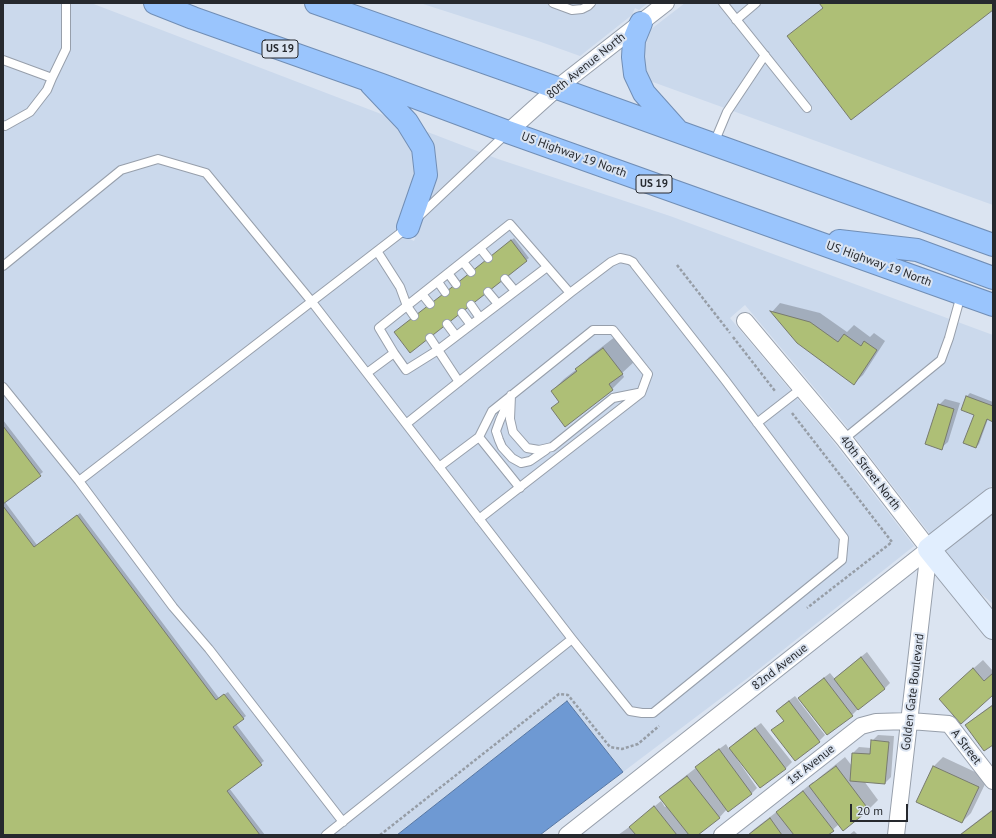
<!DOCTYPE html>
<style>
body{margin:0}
#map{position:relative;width:996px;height:838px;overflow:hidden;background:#dbe4f1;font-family:"PT Sans",sans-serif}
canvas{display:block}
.frame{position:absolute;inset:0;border:4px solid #26292e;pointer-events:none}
.scale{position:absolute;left:850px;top:804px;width:58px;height:18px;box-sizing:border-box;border:2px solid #26292e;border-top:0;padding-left:5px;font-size:12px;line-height:14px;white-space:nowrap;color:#26292e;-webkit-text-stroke:3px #dbe4f1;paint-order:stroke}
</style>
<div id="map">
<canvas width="996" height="838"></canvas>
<div class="frame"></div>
<div class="scale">20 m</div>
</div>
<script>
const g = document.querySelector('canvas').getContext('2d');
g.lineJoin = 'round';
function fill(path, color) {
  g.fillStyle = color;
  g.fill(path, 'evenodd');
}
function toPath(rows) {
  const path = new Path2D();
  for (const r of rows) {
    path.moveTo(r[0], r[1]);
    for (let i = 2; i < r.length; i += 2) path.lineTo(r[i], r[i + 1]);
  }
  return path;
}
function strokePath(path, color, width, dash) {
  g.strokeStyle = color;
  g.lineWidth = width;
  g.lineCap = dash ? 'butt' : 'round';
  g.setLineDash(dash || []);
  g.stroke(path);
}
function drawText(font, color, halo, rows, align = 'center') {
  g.font = font + ' "PT Sans",sans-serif';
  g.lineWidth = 4;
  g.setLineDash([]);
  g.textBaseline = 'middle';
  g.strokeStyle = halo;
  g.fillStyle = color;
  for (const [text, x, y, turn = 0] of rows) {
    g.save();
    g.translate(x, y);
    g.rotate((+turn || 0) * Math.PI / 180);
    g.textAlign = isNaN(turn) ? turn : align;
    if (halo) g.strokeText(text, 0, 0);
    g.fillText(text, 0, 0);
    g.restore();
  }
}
const built = toPath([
 [3,3,91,3,389,117,399,128,413,150,415,172,395,232,414,241,436,180,425,131,498,159,670,216,993,335,993,485,930,534,843,422,745,305,730,318,828,435,914,546,749,677,623,772,567,701,397,835,3,835],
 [420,3,648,3,639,10,635,8,632,15,580,56,541,42],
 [685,3,993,3,993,205,650,81,645,72,643,58,644,43,650,30],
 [993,513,993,604,972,586,944,551]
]);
const water = toPath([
 [567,701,623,772,540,835,397,835,567,701]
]);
const shadow = toPath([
 [514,238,529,258,411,351,460,282],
 [780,303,820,313,847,332,854,325,870,337,874,333,885,341,863,375,853,384,772,312],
 [616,336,635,361,622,373,624,377,612,389,552,409,560,401,552,391,564,379,577,369,589,357],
 [970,393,993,402,993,421,988,419,979,444,976,447,975,414,962,409,967,396],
 [945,399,960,403,948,442,941,448,939,405],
 [3,420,43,472,5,502,37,545,80,513,219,698,228,692,246,716,236,724,264,761,229,788,265,835,3,835],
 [867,652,890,683,884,689,858,709,852,715,828,734,799,698,805,692,830,673,835,679,841,673],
 [983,660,993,671,993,694,949,690],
 [795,696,825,735,819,741,773,730,784,720,777,711,783,705],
 [993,704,993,743,967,725,973,719],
 [761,723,792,762,786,768,761,787,738,758,737,759,757,788,751,794,727,809,719,818,697,835,618,835,632,825,661,801,665,807,667,805,660,797,670,788,697,767,703,761,726,744,729,749,736,742],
 [878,735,894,736,891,777,885,783,864,781,878,800,869,809,843,829,839,824,827,835,748,835,753,830,779,810,787,803,813,782,814,783,820,777,845,757,852,766,853,753,859,747,871,748,872,741],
 [943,757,988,778,971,813,962,822,934,766],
 [993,809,993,835,959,835],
 [854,831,858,835,849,835]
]);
const building = toPath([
 [819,3,993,3,993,10,851,120,787,36,823,8,819,3],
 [511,240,527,261,410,353,394,332,456,284,511,240],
 [770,311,810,322,838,342,844,334,861,346,864,341,877,350,854,385,797,343,770,311],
 [603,348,623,374,609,384,613,390,565,427,551,408,559,402,551,391,577,371,575,369,603,348],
 [966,396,993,406,993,422,987,419,976,448,963,443,974,415,961,410,966,396],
 [938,404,954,409,942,450,925,444,938,404],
 [3,426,41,476,3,504,3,426],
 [3,506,34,547,77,515,216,700,224,694,244,719,233,727,262,765,227,791,260,835,3,835,3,506],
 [861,657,885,689,858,710,834,679,861,657],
 [973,668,984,681,993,673,993,695,961,724,939,699,973,668],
 [824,678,853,716,827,735,798,698,824,678],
 [789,701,820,742,795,761,771,730,784,721,776,711,789,701],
 [993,705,993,745,984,751,965,725,993,705],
 [755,728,786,769,760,788,729,748,755,728],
 [871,740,889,742,885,784,850,781,852,753,870,754,871,740],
 [719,749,752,794,728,812,695,767,719,749],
 [836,766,869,810,843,831,809,786,836,766],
 [933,766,979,787,962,823,916,802,933,766],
 [687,776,720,818,698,835,689,835,659,797,687,776],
 [803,791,834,831,828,835,794,835,776,812,803,791],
 [654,806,677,835,636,835,629,827,654,806],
 [993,810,993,835,960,835,993,810],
 [770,818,782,835,748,835,770,818]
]);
const path = toPath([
 [677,265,730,333],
 [733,337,775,391],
 [792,413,892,542,807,608],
 [380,835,559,694,568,695,610,747,622,749,638,744,659,726]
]);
const lane = toPath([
 [553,3,572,10,582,9,588,6,591,3],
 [723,3,807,108],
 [736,20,756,3],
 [3,60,52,78,47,90,30,112,5,126,3,125],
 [52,78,66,49,66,3],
 [714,143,727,112,765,55],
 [417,218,506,134],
 [480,248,488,258],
 [377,251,400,287,407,306,414,316],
 [463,262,471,272],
 [3,266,121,170,158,159,206,173,312,302,572,639,630,711,642,713,653,713,842,560,844,538,725,380,635,265,633,262,629,260,620,258,611,262,570,293,406,424],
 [448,273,456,284],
 [505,279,515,291],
 [438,282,445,292],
 [488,292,498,304],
 [422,294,430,304],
 [471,305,480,318],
 [462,313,471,325],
 [447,324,456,336],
 [394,353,379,328,510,224,570,293],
 [367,373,394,353,406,370,438,350,430,338],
 [459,382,438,350,547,267],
 [3,387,79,481,173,607,209,649,343,822],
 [511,395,510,419,513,432,527,448,539,450,552,447,613,398,638,393],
 [509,400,500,420,496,431,499,440,502,447,512,458,521,463,530,461,546,450],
 [757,423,802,388],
 [479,437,520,488],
 [844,439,941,360,949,338,961,295],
 [439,467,479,437,492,411,593,330,613,330,648,374,641,393,479,519],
 [79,481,407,228],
 [326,835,572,639]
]);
const street = toPath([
 [508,132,557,88,666,3],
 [745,321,844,439,929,549],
 [567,835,929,549],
 [722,835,861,726,876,722,910,721,949,724,993,781],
 [896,835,929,549]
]);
const secondary = toPath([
 [993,499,929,549,993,628]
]);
const highway = toPath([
 [155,3,193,18,382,85,508,132,993,305],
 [316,3,557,88,993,245],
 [641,23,634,40,633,57,635,74,644,93,677,130],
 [371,84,407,122,423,148,426,175,408,227],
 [839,241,917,250,993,278]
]);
const shields = [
 [280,49,36],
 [654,184,36]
];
const shieldNames = [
 ["US 19",280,49],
 ["US 19",654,184]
];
const streetNames = [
 ["80th Avenue North",586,66,-39],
 ["US Highway 19 North",574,155,20],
 ["US Highway 19 North",879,264,20],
 ["40th Street North",870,473,52],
 ["82nd Avenue",780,667,-38],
 ["Golden Gate Boulevard",913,692,-83],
 ["A Street",966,747,52],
 ["1st Avenue",811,765,-38]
];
fill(built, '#cbd9ec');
fill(water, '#6e99d3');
strokePath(water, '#5877a2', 1);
fill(shadow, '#0003');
fill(building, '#aebf76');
strokePath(building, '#787b6e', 1);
strokePath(lane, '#979fab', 10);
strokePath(street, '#979fab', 18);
strokePath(secondary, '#979fab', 24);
strokePath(highway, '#718eb5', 24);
strokePath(path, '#969da6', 2.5, [3, 2]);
strokePath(lane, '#fff', 8);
strokePath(street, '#fff', 16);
strokePath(secondary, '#e1eefe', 22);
strokePath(highway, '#9ac5fd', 22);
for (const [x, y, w] of shields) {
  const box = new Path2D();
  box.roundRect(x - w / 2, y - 9, w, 18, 3);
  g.fillStyle = '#dbe4f1';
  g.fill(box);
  strokePath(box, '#26292e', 1);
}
drawText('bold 11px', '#26292e', null, shieldNames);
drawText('12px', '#26292e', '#dbe4f1', streetNames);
</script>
